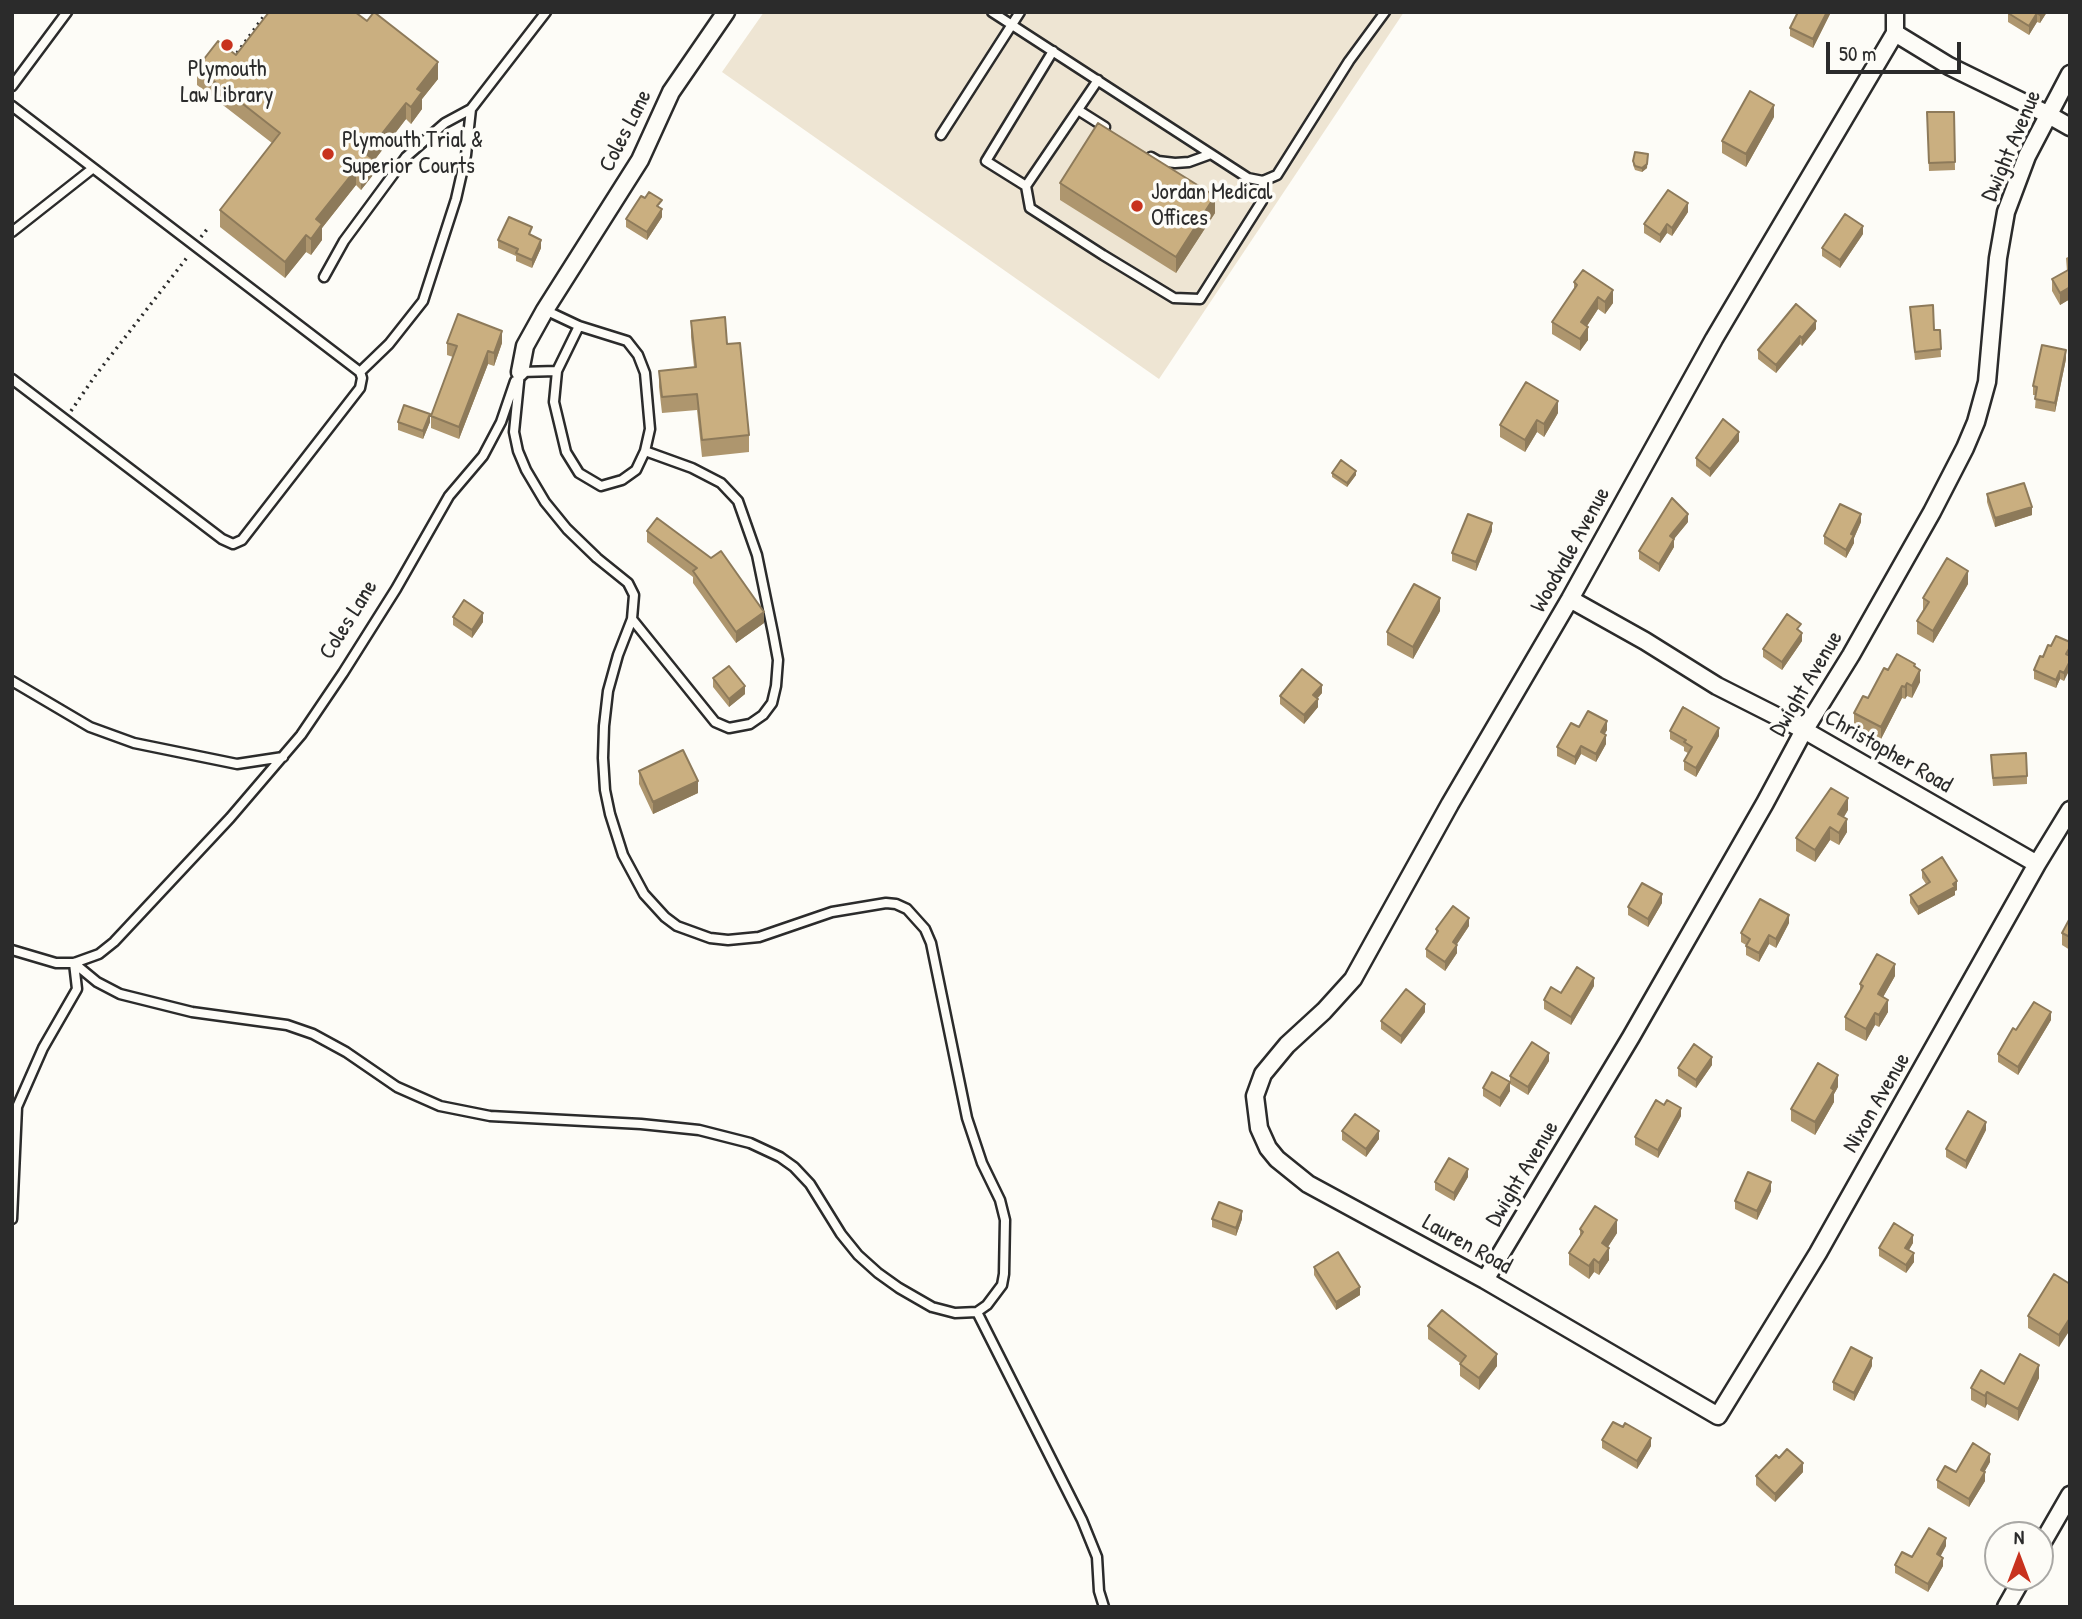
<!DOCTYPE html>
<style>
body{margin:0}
#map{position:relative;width:2082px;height:1619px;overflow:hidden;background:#fdfcf7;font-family:"Patrick Hand",sans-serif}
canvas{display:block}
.frame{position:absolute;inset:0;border:14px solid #2b2b2b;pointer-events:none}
.north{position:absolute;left:1984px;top:1521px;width:70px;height:70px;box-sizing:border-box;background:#fdfcf7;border:2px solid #a9a8a5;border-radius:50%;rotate:0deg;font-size:19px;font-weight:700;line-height:28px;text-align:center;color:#2b2b2b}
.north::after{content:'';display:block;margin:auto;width:24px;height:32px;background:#c8321e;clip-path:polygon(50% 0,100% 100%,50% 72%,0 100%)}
.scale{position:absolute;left:1826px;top:42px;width:135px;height:32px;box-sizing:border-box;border:4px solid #2b2b2b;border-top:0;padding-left:9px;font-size:21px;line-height:24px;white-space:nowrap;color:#2b2b2b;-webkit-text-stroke:5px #fdfcf7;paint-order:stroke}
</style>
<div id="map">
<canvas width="2082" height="1619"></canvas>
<div class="frame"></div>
<div class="north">N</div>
<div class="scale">50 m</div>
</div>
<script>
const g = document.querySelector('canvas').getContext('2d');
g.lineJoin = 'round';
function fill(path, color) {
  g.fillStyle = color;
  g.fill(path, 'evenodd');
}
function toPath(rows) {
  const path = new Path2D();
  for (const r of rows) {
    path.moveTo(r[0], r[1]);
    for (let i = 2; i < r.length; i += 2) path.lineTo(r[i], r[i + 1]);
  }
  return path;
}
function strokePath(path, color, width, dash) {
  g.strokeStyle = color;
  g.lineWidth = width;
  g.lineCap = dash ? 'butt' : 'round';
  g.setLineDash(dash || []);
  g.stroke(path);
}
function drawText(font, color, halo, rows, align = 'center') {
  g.font = font + ' "Patrick Hand",sans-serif';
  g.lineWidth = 7;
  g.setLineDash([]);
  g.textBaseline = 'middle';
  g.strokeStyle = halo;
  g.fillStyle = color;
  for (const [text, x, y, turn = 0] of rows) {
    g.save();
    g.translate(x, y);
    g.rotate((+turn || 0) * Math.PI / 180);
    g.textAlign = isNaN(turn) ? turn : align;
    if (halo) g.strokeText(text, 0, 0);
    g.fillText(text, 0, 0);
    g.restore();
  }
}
const built = toPath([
 [764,12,1404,12,1159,379,722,72]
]);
const path = toPath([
 [237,53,267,12],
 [201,237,208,228],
 [71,411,95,376,189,255]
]);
const service = toPath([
 [992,12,1248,178,1263,181,1277,175,1349,61,1385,12],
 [1053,51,986,161,1026,186,1098,80],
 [12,86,67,12],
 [12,106,360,372,362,378,360,388,242,540,233,544,222,539,12,379],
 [1078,110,1105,127],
 [941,135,1020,12],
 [1151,157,1158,161,1175,163,1189,162,1211,154],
 [1026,186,1030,208,1103,255,1174,298,1200,299,1262,201,1263,181],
 [12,232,92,169],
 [324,277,344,241,406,157,445,123,471,109,546,12],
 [545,310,579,326,627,341,638,355,645,373,650,429,645,451,636,470,622,480,601,486,579,473,566,452,554,402,557,371,579,326],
 [360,372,389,344,423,301,456,199,466,155,471,109],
 [520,372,514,432,518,451,526,470,545,502,567,529,597,558,628,583,634,595,632,619,618,655,608,691,604,726,603,758,605,790,610,814,623,855,644,894,665,917,677,926,710,938,728,940,759,937,832,912,886,903,896,904,907,909,925,929,931,943,967,1118,982,1163,1000,1200,1005,1220,1004,1274,1002,1285,987,1305,977,1312],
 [520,372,557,371],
 [632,619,715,722,729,728,750,724,763,715,772,703,776,686,778,660,773,633,757,555,738,501,721,483,692,468,645,451],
 [12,681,90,727,134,743,237,764,283,757],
 [12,950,56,963,74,963,99,954,114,942,230,818,301,735,343,673,396,589,449,496,483,456,501,422,515,381],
 [74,963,97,982,120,994,192,1012,287,1025,313,1034,346,1052,397,1087,440,1106,490,1116,641,1124,699,1130,750,1143,780,1157,794,1167,810,1184,841,1234,858,1255,878,1273,899,1288,932,1307,955,1313,977,1312,1082,1520,1097,1557,1099,1591,1104,1607],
 [12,1219,17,1107,43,1048,77,989,74,963]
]);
const minor = toPath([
 [1895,12,1895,33],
 [1895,33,1714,339,1570,599,1450,804,1353,979,1324,1011,1287,1045,1263,1074,1255,1096,1259,1128,1268,1148,1277,1159,1308,1184,1485,1280,1718,1416,1818,1253,2037,864,2070,810],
 [1895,33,1949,66,2047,114,2070,127],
 [520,372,525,346,545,310,640,160,671,92,726,12],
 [1570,599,1645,641,1717,686,1804,730,2037,864],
 [1485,1280,1631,1037,1765,803,1802,734,1851,655,1932,512,1965,448,1976,422,1987,382,1998,258,2006,212,2027,156,2070,74],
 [2040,1547,2070,1495],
 [2006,1607,2023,1577]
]);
const wall = toPath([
 [1831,12,1813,48,1790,36,1790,28],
 [2047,12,2040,23,2037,22,2029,35,2008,22,2008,13],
 [236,55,438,79,422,99,422,109,411,124,406,119,373,162,373,175,361,190,356,185,322,228,322,240,311,255,306,252,285,278,220,227,220,210,272,143,197,85,197,68],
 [1927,112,1954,112,1955,170,1929,171],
 [1774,117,1746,167,1722,153,1722,141],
 [1633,161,1647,168,1642,172,1635,170,1633,165],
 [1060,183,1215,213,1176,273,1060,200],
 [662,208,662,217,647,240,626,227,626,219],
 [1688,212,1672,236,1667,233,1660,243,1644,233,1644,224],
 [1863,234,1840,268,1822,256,1822,248],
 [532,236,541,248,532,268,516,261,516,256,498,248,498,240],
 [2070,256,2070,299,2060,305,2052,291,2052,279,2067,271,2066,258],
 [1574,282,1613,303,1605,314,1598,309,1587,326,1588,340,1580,351,1552,334,1552,322,1574,289],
 [1910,307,1934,330,1940,330,1941,357,1915,360],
 [691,321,727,344,749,435,749,452,702,457,697,410,662,413,659,387,659,371,694,367,691,337],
 [1816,329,1802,346,1800,344,1776,373,1758,359,1758,350],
 [447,343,502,343,494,366,488,364,459,439,431,428,431,416,453,357,447,355],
 [2066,359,2055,412,2035,408,2036,395,2033,395,2033,386],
 [1558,413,1544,437,1537,432,1525,452,1500,437,1500,425],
 [398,422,430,422,423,439,398,430],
 [1739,441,1710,477,1696,466,1696,458],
 [1332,473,1356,475,1347,487,1332,477],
 [1987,494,2032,515,1995,527,1987,502],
 [657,518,764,623,736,643,693,583,693,577,647,542,647,531],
 [1688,522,1674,539,1674,547,1659,572,1639,559,1639,551],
 [1861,522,1854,538,1854,543,1846,558,1824,544,1824,536],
 [1492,531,1476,571,1452,561,1452,553],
 [1968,584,1933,643,1917,634,1917,621,1923,610,1923,598],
 [1440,611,1413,659,1387,645,1387,632],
 [453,617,483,622,472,638,453,625],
 [1802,641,1782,670,1763,657,1763,649],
 [2070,642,2064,681,2060,679,2056,688,2034,679,2034,670,2051,646],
 [1915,667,1920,682,1912,698,1907,696,1905,699,1902,698,1881,739,1854,725,1854,713,1868,698,1888,670],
 [713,678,745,694,729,707,713,687],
 [1322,693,1317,699,1318,707,1304,724,1280,704,1280,696],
 [1579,727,1607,730,1604,734,1606,744,1596,762,1581,754,1575,765,1557,756,1557,747],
 [1670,731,1719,736,1696,777,1684,770,1684,761,1688,753,1684,751,1684,747,1670,739],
 [1991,764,2027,776,2027,784,1993,786],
 [639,771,698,793,653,814,639,784],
 [1848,810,1844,817,1847,832,1839,845,1830,840,1815,862,1796,851,1796,838],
 [1922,870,1957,890,1955,891,1955,895,1918,915,1910,903,1910,895,1926,884,1922,878],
 [1662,903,1648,927,1628,915,1628,907],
 [2070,918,2070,950,2062,945,2062,933],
 [1789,923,1776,948,1769,944,1759,962,1746,955,1746,945,1741,942,1741,933],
 [1469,926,1457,944,1457,953,1445,971,1426,957,1426,949,1436,934,1436,929],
 [1895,976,1883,997,1888,1012,1879,1027,1875,1025,1866,1041,1845,1030,1845,1017,1860,991,1860,984],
 [1594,986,1571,1025,1544,1009,1544,1000,1561,993],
 [1425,1012,1401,1044,1381,1029,1381,1021],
 [2051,1020,2018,1075,1998,1062,1998,1054,2016,1030],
 [1549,1061,1528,1095,1510,1084,1510,1076],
 [1712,1065,1696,1088,1678,1076,1678,1068],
 [1838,1087,1834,1094,1834,1102,1815,1135,1791,1121,1791,1109],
 [1483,1088,1510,1091,1500,1107,1483,1096],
 [1664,1105,1681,1116,1658,1158,1635,1145,1635,1137],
 [1986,1130,1966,1169,1946,1157,1946,1149],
 [1342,1131,1379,1139,1366,1157,1342,1140],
 [1468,1177,1454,1201,1435,1190,1435,1182],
 [1771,1191,1757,1220,1735,1209,1735,1201],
 [1212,1219,1242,1219,1236,1236,1212,1227],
 [1580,1229,1617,1233,1608,1247,1609,1260,1599,1275,1594,1272,1589,1279,1569,1265,1569,1253,1580,1236],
 [1913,1243,1909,1250,1914,1262,1906,1273,1879,1256,1879,1248],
 [1314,1267,1360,1295,1336,1310,1314,1275],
 [2070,1284,2059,1347,2028,1328,2028,1316],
 [1428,1326,1497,1366,1479,1390,1460,1376,1460,1363,1428,1339],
 [1872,1366,1854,1401,1833,1390,1833,1382],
 [2039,1378,2018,1421,1987,1404,1985,1408,1971,1400,1971,1388],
 [1623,1427,1651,1446,1637,1469,1602,1448,1602,1440],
 [1779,1458,1803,1472,1775,1502,1756,1485,1756,1476],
 [1990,1462,1984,1472,1985,1481,1969,1507,1937,1488,1937,1480,1956,1472],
 [1946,1546,1940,1556,1943,1566,1928,1592,1895,1573,1895,1565,1912,1557]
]);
const shadedWall = toPath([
 [1827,12,1831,12,1813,48,1813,39],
 [2041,12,2047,12,2040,23,2040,15],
 [2037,13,2037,22,2029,35,2029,26],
 [438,62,438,79,422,99,422,109,411,124,411,107,417,89],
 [406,103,406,119,373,162,373,175,361,190,361,173,366,154],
 [1774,105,1774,117,1746,167,1746,154],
 [1648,158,1647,168,1642,172,1642,168],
 [356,169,356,185,322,228,322,240,311,255,311,239,316,219],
 [1215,196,1215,213,1176,273,1176,257],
 [1688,203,1688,212,1672,236,1672,228],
 [662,209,662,217,647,240,647,232],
 [1667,224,1667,233,1660,243,1660,235],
 [1863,226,1863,234,1840,268,1840,260],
 [306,235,306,252,285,278,285,262],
 [541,240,541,248,532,268,532,260],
 [2070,287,2070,299,2060,305,2060,293],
 [1613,290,1613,303,1605,314,1605,302],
 [1598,297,1598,309,1581,335,1581,322],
 [1816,321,1816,329,1802,346,1802,338],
 [1588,327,1588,340,1580,351,1580,339],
 [502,331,502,343,494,366,494,353],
 [1800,336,1800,344,1776,373,1776,365],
 [2066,350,2066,359,2055,412,2055,403],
 [488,351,488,364,459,439,459,427],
 [1558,401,1558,413,1544,437,1544,424],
 [430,414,430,422,423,439,423,431],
 [1537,420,1537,432,1525,452,1525,440],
 [1739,432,1739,441,1710,477,1710,469],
 [1356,471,1356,475,1347,487,1347,483],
 [2032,507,2032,515,1995,527,1995,518],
 [1688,514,1688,522,1674,539,1674,547,1659,572,1659,564,1670,536],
 [1861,514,1861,522,1854,538,1854,543,1846,558,1846,550,1851,534],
 [1492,523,1492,531,1476,571,1476,562],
 [1968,571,1968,584,1933,643,1933,631],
 [1440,598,1440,611,1413,659,1413,647],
 [764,612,764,623,736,643,736,632],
 [483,613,483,622,472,638,472,630],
 [1802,633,1802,641,1782,670,1782,662],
 [2070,661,2070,669,2064,681,2064,673],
 [1920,670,1920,682,1912,698,1912,686],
 [2060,671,2060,679,2056,688,2056,680],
 [1907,683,1907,696,1905,699,1905,687],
 [1322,685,1322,693,1313,703,1313,695],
 [745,686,745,694,729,707,729,699],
 [1902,686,1902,698,1881,739,1881,727],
 [1318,699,1318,707,1304,724,1304,715],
 [1607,721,1607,730,1601,741,1601,732],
 [1719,728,1719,736,1696,777,1696,768],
 [1606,735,1606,744,1596,762,1596,754],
 [1581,746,1581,754,1575,765,1575,757],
 [698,781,698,793,653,814,653,802],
 [1848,798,1848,810,1838,826,1838,814],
 [1847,819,1847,832,1839,845,1839,833],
 [1830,827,1830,840,1815,862,1815,850],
 [1957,881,1957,890,1955,891,1955,895,1918,915,1918,907],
 [1662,894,1662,903,1648,927,1648,919],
 [1789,915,1789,923,1776,948,1776,939],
 [1469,918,1469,926,1453,950,1453,942],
 [1769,935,1769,944,1759,962,1759,953],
 [1457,945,1457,953,1445,971,1445,962],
 [1895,964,1895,976,1878,1006,1878,994],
 [1594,978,1594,986,1571,1025,1571,1017],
 [1888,1000,1888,1012,1879,1027,1879,1015],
 [1425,1004,1425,1012,1401,1044,1401,1036],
 [2051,1012,2051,1020,2018,1075,2018,1067],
 [1875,1013,1875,1025,1866,1041,1866,1029],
 [1549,1053,1549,1061,1528,1095,1528,1087],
 [1712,1057,1712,1065,1696,1088,1696,1080],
 [1838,1075,1838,1087,1834,1094,1834,1102,1815,1135,1815,1122,1831,1088],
 [1510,1082,1510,1091,1500,1107,1500,1098],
 [1681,1108,1681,1116,1658,1158,1658,1150],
 [1986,1122,1986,1130,1966,1169,1966,1161],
 [1379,1131,1379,1139,1366,1157,1366,1149],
 [1468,1169,1468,1177,1454,1201,1454,1193],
 [1771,1182,1771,1191,1757,1220,1757,1211],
 [1242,1211,1242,1219,1236,1236,1236,1228],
 [1617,1220,1617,1233,1602,1256,1602,1243],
 [1913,1235,1913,1243,1905,1256,1905,1248],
 [1609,1248,1609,1260,1599,1275,1599,1263],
 [1914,1253,1914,1262,1906,1273,1906,1265],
 [1594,1259,1594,1272,1589,1279,1589,1266],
 [1360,1287,1360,1295,1336,1310,1336,1302],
 [2070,1318,2070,1330,2059,1347,2059,1335],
 [1497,1354,1497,1366,1479,1390,1479,1378],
 [1872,1358,1872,1366,1854,1401,1854,1393],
 [2039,1365,2039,1378,2018,1421,2018,1409],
 [1987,1392,1987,1404,1985,1408,1985,1396],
 [1651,1438,1651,1446,1637,1469,1637,1461],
 [1990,1454,1990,1462,1981,1478,1981,1470],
 [1803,1463,1803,1472,1775,1502,1775,1494],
 [1985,1472,1985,1481,1969,1507,1969,1499],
 [1946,1538,1946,1546,1937,1563,1937,1554],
 [1943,1558,1943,1566,1928,1592,1928,1584]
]);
const building = toPath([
 [269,12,355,12,367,21,374,12,438,62,417,89,422,92,411,107,406,103,366,154,373,159,361,173,356,169,316,219,322,224,311,239,306,235,285,262,220,210,280,133,197,68,218,41,236,55,269,12],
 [1798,12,1827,12,1813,39,1790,28,1798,12],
 [2009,12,2041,12,2040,15,2037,13,2029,26,2008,13,2009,12],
 [1750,91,1774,105,1746,154,1722,141,1750,91],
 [1927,112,1954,112,1955,162,1929,163,1927,112],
 [1098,123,1215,196,1176,257,1060,183,1098,123],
 [1635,152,1648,154,1647,164,1642,168,1635,166,1633,161,1635,152],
 [1668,190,1688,203,1672,228,1667,224,1660,235,1644,224,1668,190],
 [649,192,662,200,657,206,662,209,647,232,626,219,641,196,645,198,649,192],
 [1845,214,1863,226,1840,260,1822,248,1845,214],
 [509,217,532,227,529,234,541,240,532,260,516,253,518,249,498,240,509,217],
 [2070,269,2070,287,2060,293,2052,279,2070,269],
 [1583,270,1613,290,1605,302,1598,297,1581,322,1588,327,1580,339,1552,322,1577,285,1574,282,1583,270],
 [1796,304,1816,321,1802,338,1800,336,1776,365,1758,350,1796,304],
 [1933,305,1934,330,1940,330,1941,349,1915,352,1910,307,1933,305],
 [458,314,502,331,494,353,488,351,459,427,431,416,457,346,447,343,458,314],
 [725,317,727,344,740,343,749,435,702,440,697,394,662,397,659,371,696,367,691,321,725,317],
 [2042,345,2066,350,2055,403,2035,399,2037,387,2033,386,2042,345],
 [1526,382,1558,401,1544,424,1537,420,1525,440,1500,425,1526,382],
 [404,405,430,414,423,431,398,422,404,405],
 [1723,419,1739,432,1710,469,1696,458,1723,419],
 [1341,460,1356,471,1347,483,1332,473,1341,460],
 [2024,483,2032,507,1995,518,1987,494,2024,483],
 [1672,498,1688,514,1670,536,1674,539,1659,564,1639,551,1672,498],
 [1840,504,1861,514,1851,534,1854,535,1846,550,1824,536,1840,504],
 [1468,514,1492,523,1476,562,1452,553,1468,514],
 [657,518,711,558,721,551,764,612,736,632,693,571,697,568,647,531,657,518],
 [1947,558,1968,571,1933,631,1917,621,1929,602,1923,598,1947,558],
 [1414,584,1440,598,1413,647,1387,632,1414,584],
 [464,600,483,613,472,630,453,617,464,600],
 [1787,614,1801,624,1797,629,1802,633,1782,662,1763,649,1787,614],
 [2056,636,2070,642,2070,647,2066,654,2070,656,2070,661,2064,673,2060,671,2056,680,2034,670,2040,656,2043,657,2048,645,2051,646,2056,636],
 [1897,654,1915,664,1914,666,1920,670,1912,686,1907,683,1905,687,1902,686,1881,727,1854,713,1863,696,1868,698,1884,668,1888,670,1897,654],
 [729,666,745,686,729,699,713,678,729,666],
 [1302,669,1322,685,1313,695,1318,699,1304,715,1280,696,1302,669],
 [1683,707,1719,728,1696,768,1684,761,1692,747,1684,742,1686,740,1670,731,1683,707],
 [1588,711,1607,721,1601,732,1606,735,1596,754,1581,746,1575,757,1557,747,1571,723,1579,727,1588,711],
 [683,750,698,781,653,802,639,771,683,750],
 [2026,753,2027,776,1993,778,1991,755,2026,753],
 [1831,788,1848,798,1838,814,1847,819,1839,833,1830,827,1815,850,1796,838,1831,788],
 [1942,857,1957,881,1953,884,1955,887,1918,907,1910,895,1930,882,1922,870,1942,857],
 [1642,883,1662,894,1648,919,1628,907,1642,883],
 [1760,899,1789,915,1776,939,1769,935,1759,953,1746,946,1750,939,1741,933,1760,899],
 [1453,906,1469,918,1453,942,1457,945,1445,962,1426,949,1438,931,1436,929,1453,906],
 [2070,918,2070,937,2062,933,2070,918],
 [1877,954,1895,964,1878,994,1888,1000,1879,1015,1875,1013,1866,1029,1845,1017,1863,986,1860,984,1877,954],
 [1577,967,1594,978,1571,1017,1544,1000,1551,987,1561,993,1577,967],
 [1406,989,1425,1004,1401,1036,1381,1021,1406,989],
 [2034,1002,2051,1012,2018,1067,1998,1054,2013,1028,2016,1030,2034,1002],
 [1532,1042,1549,1053,1528,1087,1510,1076,1532,1042],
 [1694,1044,1712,1057,1696,1080,1678,1068,1694,1044],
 [1818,1063,1838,1075,1831,1088,1834,1090,1815,1122,1791,1109,1818,1063],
 [1492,1072,1510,1082,1500,1098,1483,1088,1492,1072],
 [1656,1100,1664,1105,1667,1100,1681,1108,1658,1150,1635,1137,1656,1100],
 [1968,1111,1986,1122,1966,1161,1946,1149,1968,1111],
 [1355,1114,1379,1131,1366,1149,1342,1131,1355,1114],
 [1449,1158,1468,1169,1454,1193,1435,1182,1449,1158],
 [1748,1172,1771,1182,1757,1211,1735,1201,1748,1172],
 [1219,1202,1242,1211,1236,1228,1212,1219,1219,1202],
 [1595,1206,1617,1220,1602,1243,1609,1248,1599,1263,1594,1259,1589,1266,1569,1253,1583,1232,1580,1229,1595,1206],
 [1894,1223,1913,1235,1905,1248,1914,1253,1906,1265,1879,1248,1894,1223],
 [1338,1252,1360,1287,1336,1302,1314,1267,1338,1252],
 [2054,1274,2070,1284,2070,1318,2059,1335,2028,1316,2054,1274],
 [1442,1310,1497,1354,1479,1378,1460,1364,1466,1356,1428,1326,1442,1310],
 [1851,1347,1872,1358,1854,1393,1833,1382,1851,1347],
 [2020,1354,2039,1365,2018,1409,1987,1392,1985,1396,1971,1388,1981,1370,2004,1384,2020,1354],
 [1613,1422,1623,1427,1625,1423,1651,1438,1637,1461,1602,1440,1613,1422],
 [1973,1443,1990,1454,1981,1470,1985,1472,1969,1499,1937,1480,1945,1466,1956,1472,1973,1443],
 [1787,1449,1803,1463,1775,1494,1756,1476,1776,1455,1779,1458,1787,1449],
 [1929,1528,1946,1538,1937,1554,1943,1558,1928,1584,1895,1565,1902,1552,1912,1557,1929,1528]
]);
const markers = [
 [227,45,7,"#c8321e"],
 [328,154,7,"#c8321e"],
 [1137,206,7,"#c8321e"]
];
const poiNames = [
 ["Plymouth",227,70,"center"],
 ["Law Library",227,96,"center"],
 ["Plymouth Trial &",342,141],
 ["Superior Courts",342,167],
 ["Jordan Medical",1151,193],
 ["Offices",1151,219]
];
const streetNames = [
 ["Coles Lane",626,131,-63],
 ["Dwight Avenue",2012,146,-67],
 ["Woodvale Avenue",1571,550,-61],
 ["Coles Lane",349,620,-58],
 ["Dwight Avenue",1807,684,-59],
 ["Christopher Road",1888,752,30],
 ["Nixon Avenue",1877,1103,-60],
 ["Dwight Avenue",1523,1174,-59],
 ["Lauren Road",1467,1245,29]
];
fill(built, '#eee5d3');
strokePath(service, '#2b2b2b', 13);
strokePath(minor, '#2b2b2b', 21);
strokePath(path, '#2b2b2b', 3.5, [2, 5]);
strokePath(service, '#fdfcf7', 8);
strokePath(minor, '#fdfcf7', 16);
fill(wall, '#ae966e');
fill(shadedWall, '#8d7a5a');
fill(building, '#caaf80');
strokePath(building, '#8d7a5a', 2);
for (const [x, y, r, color] of markers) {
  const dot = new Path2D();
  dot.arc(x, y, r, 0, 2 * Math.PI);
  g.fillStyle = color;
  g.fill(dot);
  strokePath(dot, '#fdfcf7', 2.5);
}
drawText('23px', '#2b2b2b', '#fdfcf7', poiNames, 'left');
drawText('23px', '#2b2b2b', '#fdfcf7', streetNames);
</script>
